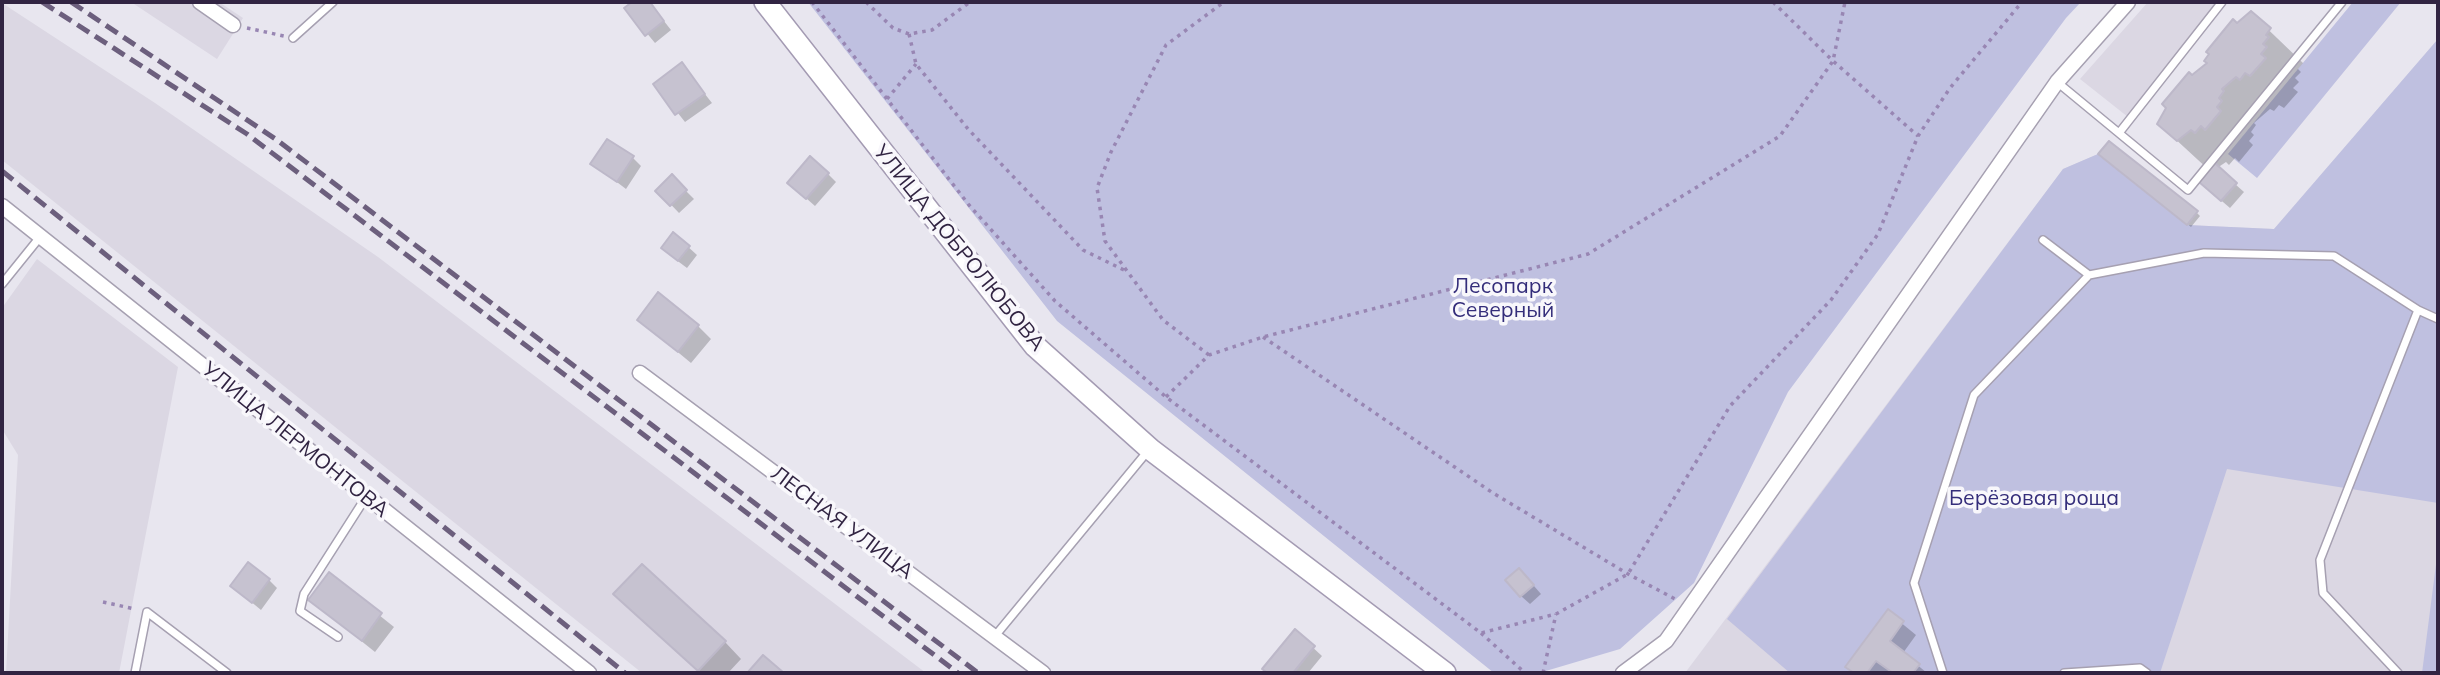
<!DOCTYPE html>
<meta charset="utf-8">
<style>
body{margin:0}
#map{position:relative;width:2440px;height:675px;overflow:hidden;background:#e8e6ef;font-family:Mulish,sans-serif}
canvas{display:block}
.frame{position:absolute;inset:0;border:4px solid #312442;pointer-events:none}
</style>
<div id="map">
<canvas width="2440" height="675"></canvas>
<div class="frame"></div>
</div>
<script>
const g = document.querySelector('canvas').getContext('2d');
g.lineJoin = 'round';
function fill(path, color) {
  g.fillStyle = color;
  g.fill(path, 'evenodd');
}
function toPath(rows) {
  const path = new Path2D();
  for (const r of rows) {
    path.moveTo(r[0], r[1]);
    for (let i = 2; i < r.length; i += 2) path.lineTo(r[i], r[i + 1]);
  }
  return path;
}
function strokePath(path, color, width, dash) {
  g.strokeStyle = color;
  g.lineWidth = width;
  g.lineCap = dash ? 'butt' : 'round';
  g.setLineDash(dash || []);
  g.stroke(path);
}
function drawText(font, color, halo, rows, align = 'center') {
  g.font = font + ' Mulish,sans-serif';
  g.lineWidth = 7;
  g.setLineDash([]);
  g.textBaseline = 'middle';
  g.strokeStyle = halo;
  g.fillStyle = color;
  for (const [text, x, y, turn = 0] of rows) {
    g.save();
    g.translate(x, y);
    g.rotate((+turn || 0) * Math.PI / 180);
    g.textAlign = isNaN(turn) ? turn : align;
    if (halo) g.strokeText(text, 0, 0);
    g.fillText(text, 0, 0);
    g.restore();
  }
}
const built = toPath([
 [131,2,219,2,243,18,217,59],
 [2148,2,2218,2,2128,117,2080,79],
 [2,3,155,103,378,257,926,673,642,673,2,160],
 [2438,39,2438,673,1685,673,2063,169,2098,154,2187,225,2274,229],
 [37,259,178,367,119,673,6,673,18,455,2,429,2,308]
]);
const green = toPath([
 [808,2,2081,2,2066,18,1788,392,1694,583,1620,649,1539,673,1494,673,1057,321],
 [2353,2,2401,2,2257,178,2228,154],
 [2438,39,2438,503,2227,469,2160,673,1790,673,1727,619,2063,169,2098,154,2187,225,2274,229],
 [2438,549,2438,673,2422,673]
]);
const shadow = toPath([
 [635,2,649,2,671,30,655,43,626,8],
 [2251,13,2303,63,2298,69,2301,72,2295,78,2299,82,2293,88,2298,92,2284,108,2279,105,2274,111,2270,109,2254,123,2256,125,2251,132,2254,135,2249,141,2253,145,2239,162,2235,158,2229,165,2226,162,2217,168,2244,192,2230,208,2209,190,2210,171,2159,124,2192,77,2209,64,2237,25],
 [682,65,712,103,685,122,655,84],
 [633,158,641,166,626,189,593,164],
 [2104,158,2196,212,2200,216,2191,227],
 [828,174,836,182,815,206,798,191],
 [672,177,694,199,679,213,658,191],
 [674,234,697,255,687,268,671,256],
 [639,320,698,326,711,339,691,363],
 [329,575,394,627,375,652,310,600],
 [1527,578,1541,594,1530,604,1521,596],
 [269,580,277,588,261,610,232,586],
 [632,610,725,642,741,659,728,673,702,673],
 [1888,612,1916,635,1903,653,1927,673,1854,673,1847,667],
 [1296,632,1322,656,1308,673,1269,673,1265,668]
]);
const building = toPath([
 [632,2,650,2,664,21,645,36,624,8,632,2],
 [2251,11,2271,28,2266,35,2269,37,2263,44,2267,47,2261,54,2266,58,2250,76,2245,73,2240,80,2236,77,2222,89,2224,91,2219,98,2222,101,2217,107,2221,111,2205,130,2201,126,2195,133,2191,130,2177,141,2157,124,2166,108,2162,104,2189,72,2192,75,2207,63,2204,61,2209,54,2206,52,2233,19,2237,23,2251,11],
 [682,62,705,94,675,115,653,84,682,62],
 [607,139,634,156,617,182,590,164,607,139],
 [2109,141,2198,211,2187,225,2098,154,2109,141],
 [810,156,829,173,806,199,787,183,810,156],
 [2215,163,2237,183,2221,201,2199,182,2215,163],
 [672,174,687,190,670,206,655,191,672,174],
 [673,232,690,246,678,261,661,248,673,232],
 [658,292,699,325,678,352,637,320,658,292],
 [248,562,270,579,252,603,230,586,248,562],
 [642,564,726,641,698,671,613,594,642,564],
 [1519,568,1534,585,1520,597,1505,580,1519,568],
 [329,572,382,613,362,641,308,600,329,572],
 [1888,609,1904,621,1890,641,1920,664,1913,673,1893,673,1876,661,1867,673,1854,673,1845,667,1888,609],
 [1295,629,1315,646,1293,673,1268,673,1262,669,1295,629],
 [763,655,784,673,748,672,763,655]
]);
const path = toPath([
 [812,2,969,205,1055,301,1166,397,1481,633,1556,614,1628,574,1730,406,1831,300,1878,234,1918,136,1950,88,2022,2],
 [866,2,893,28,909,34,932,30,970,2],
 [1773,2,1833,61,1918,136],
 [247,28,284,36],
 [909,34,916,64,968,129,1083,250,1126,271],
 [887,99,916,64],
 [1263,337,1493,493,1628,574,1677,600],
 [1209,355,1163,320,1105,241,1097,188,1111,152,1166,45,1224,2],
 [1166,397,1209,355,1263,337,1588,254,1780,136,1833,61,1845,2],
 [103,602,135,609],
 [1481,633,1525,673],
 [1543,673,1556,614]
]);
const lane = toPath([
 [293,38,333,2],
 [2057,82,2188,190,2342,2],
 [2119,133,2222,2],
 [2043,240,2089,275],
 [2,284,40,237],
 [995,636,1147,452],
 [338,637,300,611,304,594,366,497],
 [135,673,147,612,227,673],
 [1943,673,1914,583,1974,395,2089,275,2204,253,2334,256,2418,310,2438,319],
 [2064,673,2140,668,2147,673],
 [2398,673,2323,593,2320,560,2418,310]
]);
const street = toPath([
 [200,2,233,25],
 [2,206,589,673],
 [640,373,1043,673],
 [1623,673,1666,641,2057,82,2128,2]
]);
const secondary = toPath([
 [765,2,1035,346,1150,449,1445,673]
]);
const rail = toPath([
 [42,2,247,134,958,673],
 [71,2,277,140,978,673],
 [2,171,625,673]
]);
const streetNames = [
 ["УЛИЦА ДОБРОЛЮБОВА",959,248,51],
 ["УЛИЦА ЛЕРМОНТОВА",295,440,39],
 ["ЛЕСНАЯ УЛИЦА",842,523,37]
];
const parkNames = [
 ["Лесопарк",1503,287],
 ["Северный",1503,311],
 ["Берёзовая роща",2034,499]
];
fill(built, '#dbd7e3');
fill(green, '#bfc0e0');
fill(shadow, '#0003');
fill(building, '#c6c2d0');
strokePath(building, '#bdb8c9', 2);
strokePath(lane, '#a6a0b1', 10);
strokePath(street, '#a6a0b1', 17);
strokePath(secondary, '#a49bb3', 24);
strokePath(path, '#9886b3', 3.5, [3.5, 5]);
strokePath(lane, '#fff', 7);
strokePath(street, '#fff', 14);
strokePath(secondary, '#fff', 21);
strokePath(rail, '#6c5f7d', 5, [14, 7]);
drawText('21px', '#312442', '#f8f7fb', streetNames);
drawText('21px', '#342d7a', '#f8f7fb', parkNames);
</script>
